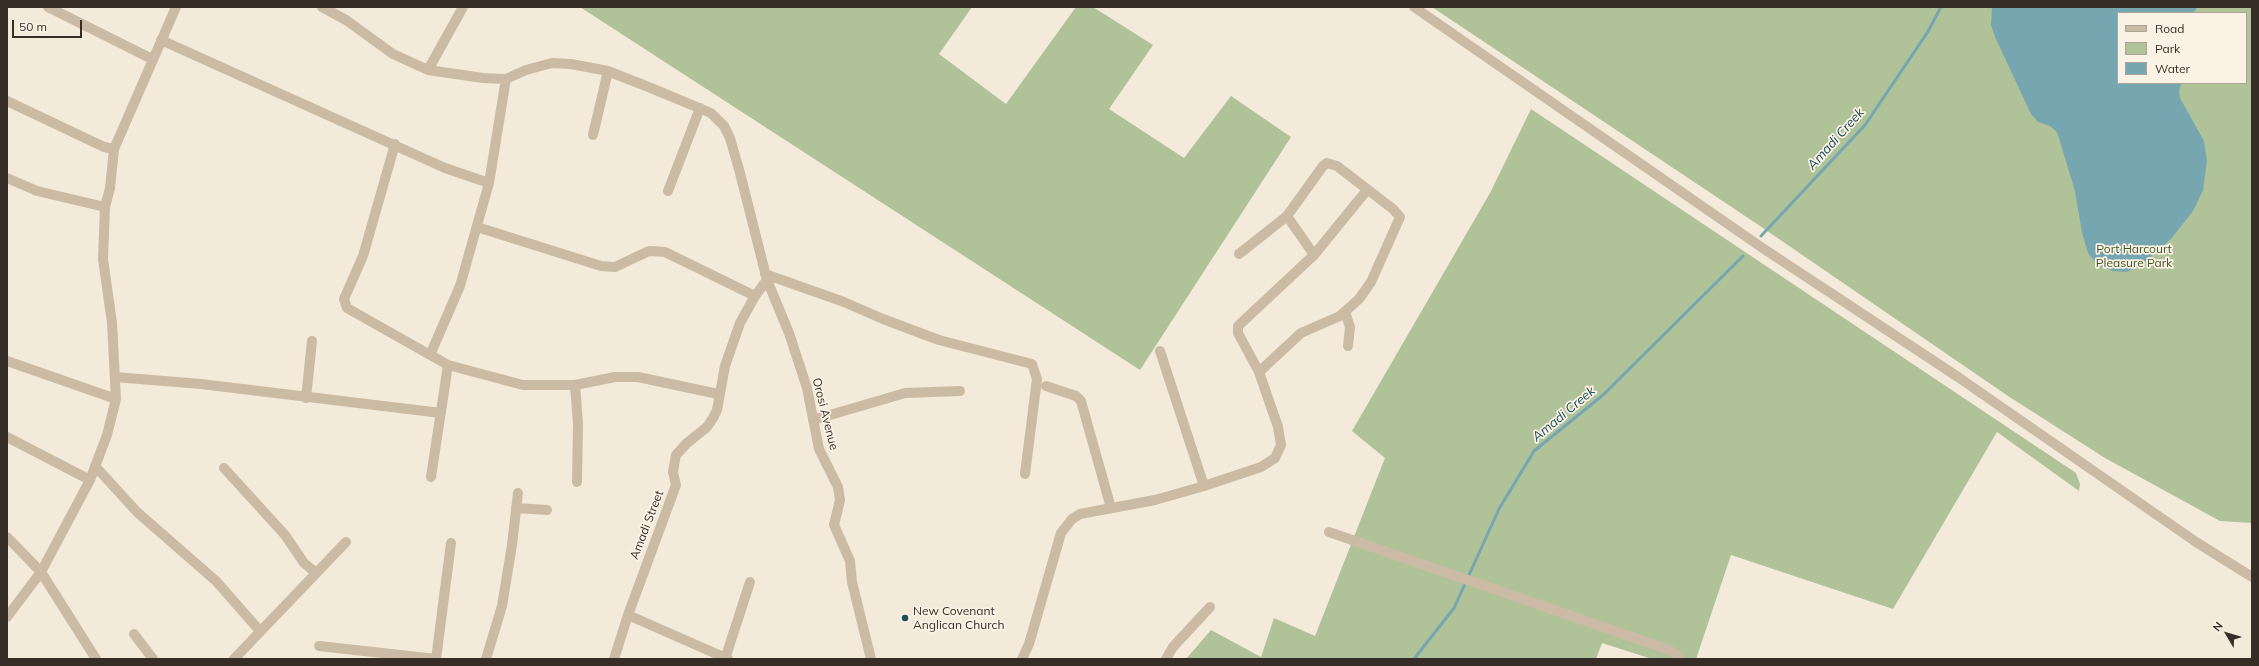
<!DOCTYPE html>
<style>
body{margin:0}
#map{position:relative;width:2259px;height:666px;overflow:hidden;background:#f3ead9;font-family:Mulish,sans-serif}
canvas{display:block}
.frame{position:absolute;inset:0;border:8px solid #362d26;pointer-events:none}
.legend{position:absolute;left:2117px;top:12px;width:130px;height:72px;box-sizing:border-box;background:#faf3e5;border:1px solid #aca499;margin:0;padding:5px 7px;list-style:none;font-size:12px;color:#362d26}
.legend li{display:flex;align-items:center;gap:8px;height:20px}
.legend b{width:20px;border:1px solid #aca499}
.north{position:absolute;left:2207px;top:614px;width:40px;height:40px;-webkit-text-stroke:3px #faf3e5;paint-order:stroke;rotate:308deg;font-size:11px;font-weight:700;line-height:16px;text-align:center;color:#362d26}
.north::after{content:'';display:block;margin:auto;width:14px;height:18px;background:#362d26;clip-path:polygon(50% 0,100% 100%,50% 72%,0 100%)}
.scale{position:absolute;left:12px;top:20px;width:70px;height:18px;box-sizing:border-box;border:2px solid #362d26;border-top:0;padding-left:5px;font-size:12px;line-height:14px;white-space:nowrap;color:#362d26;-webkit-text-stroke:3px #faf3e5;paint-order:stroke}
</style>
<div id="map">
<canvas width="2259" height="666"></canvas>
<div class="frame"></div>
<ul class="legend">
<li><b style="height:5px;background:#cbbba4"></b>Road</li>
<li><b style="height:11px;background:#afc298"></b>Park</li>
<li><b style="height:11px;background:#76a7b1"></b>Water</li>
</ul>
<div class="north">N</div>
<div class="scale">50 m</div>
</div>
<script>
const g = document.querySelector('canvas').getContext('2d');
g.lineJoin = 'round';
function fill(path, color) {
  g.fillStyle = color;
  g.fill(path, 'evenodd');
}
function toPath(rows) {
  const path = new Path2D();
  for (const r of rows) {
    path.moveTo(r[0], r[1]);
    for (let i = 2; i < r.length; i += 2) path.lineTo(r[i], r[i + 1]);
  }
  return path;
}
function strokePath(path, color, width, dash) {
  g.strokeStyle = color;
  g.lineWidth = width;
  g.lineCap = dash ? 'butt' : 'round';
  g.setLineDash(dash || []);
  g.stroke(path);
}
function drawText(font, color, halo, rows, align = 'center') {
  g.font = font + ' Mulish,sans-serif';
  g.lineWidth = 3.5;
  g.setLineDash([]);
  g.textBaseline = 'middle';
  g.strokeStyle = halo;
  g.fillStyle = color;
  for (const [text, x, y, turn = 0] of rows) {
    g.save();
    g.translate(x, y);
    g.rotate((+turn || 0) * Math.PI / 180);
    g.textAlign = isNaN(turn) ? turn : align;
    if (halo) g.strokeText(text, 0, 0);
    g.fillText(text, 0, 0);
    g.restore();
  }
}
const green = toPath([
 [580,7,972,7,939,54,1006,104,1076,7,1093,7,1153,45,1109,109,1184,158,1231,96,1291,137,1140,370],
 [1432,7,2252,7,2252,523,2220,521,2105,458,2008,396,1760,226],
 [2118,13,2246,13,2246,83,2118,83],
 [1531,109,2076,473,2080,484,2079,491,1997,432,1893,609,1731,555,1696,659,1652,659,1602,643,1596,659,1186,659,1211,630,1261,657,1274,618,1315,636,1385,458,1352,431,1490,193]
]);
const water = toPath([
 [1992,7,2198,7,2193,13,2118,13,2118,83,2181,83,2179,92,2180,98,2204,141,2207,161,2203,190,2193,211,2171,239,2140,266,2126,272,2113,271,2098,265,2088,253,2082,233,2075,191,2057,132,2050,126,2038,122,2031,114,1995,37,1991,25]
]);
const stream = toPath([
 [1761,236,1865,125,1927,33,1941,7],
 [1414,659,1454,608,1499,509,1534,451,1603,395,1743,256]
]);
const street = toPath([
 [48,7,152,59],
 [322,7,346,20,393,54,428,70,483,78,506,79,526,70,552,63,571,64,608,71,651,88,711,113,724,126,730,138,740,173,767,280,789,333,807,388,819,449,838,487,840,500,834,525,850,561,852,582,871,659],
 [1414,7,1764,249,1958,377,2196,542,2252,577],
 [161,40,445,168,489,183],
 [428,70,463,7],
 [7,101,104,147,114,149],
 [593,135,608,71],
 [395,144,363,256,344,299,347,308,448,365,523,385,575,385,615,377,638,377,718,394],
 [7,178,37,191,105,207],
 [668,191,700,108],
 [1287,216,1314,255],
 [477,227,601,266,615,267,649,251,665,252,755,296],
 [1239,254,1287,216,1323,166,1327,163,1337,166,1393,209,1400,217,1371,282,1359,299,1340,316,1301,333,1259,372],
 [765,274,844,302,883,319,939,340,1032,364,1037,379,1025,474],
 [1345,312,1350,327,1348,346],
 [1160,351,1204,486],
 [430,355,460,286,489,183,506,79],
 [7,361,116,399],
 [115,377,201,384,441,413],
 [575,385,578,424,577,482],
 [1046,386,1076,396,1081,401,1111,508],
 [306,398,312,341],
 [813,420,905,393,960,391],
 [7,437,90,480],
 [95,466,137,512,216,581,259,630],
 [224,468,285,535,304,563,316,573],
 [431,477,448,365],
 [516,508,547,510],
 [1329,532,1664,648,1675,653,1680,659],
 [7,537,41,572,96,659],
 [628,615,728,659],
 [7,617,41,572,90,480,107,435,116,399,112,323,103,259,105,207,110,188,114,149,176,7],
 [134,634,153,659],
 [319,646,436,659],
 [234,659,346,542],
 [436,659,451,543],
 [486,659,502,606,512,545,518,493],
 [614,659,628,615,676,485,673,472,676,455,687,443,707,427,713,418,717,410,725,366,740,323,755,296,767,280],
 [725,659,750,582],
 [1022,659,1029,644,1061,533,1072,519,1080,514,1155,500,1204,486,1261,467,1275,458,1281,445,1278,427,1259,372,1238,333,1238,326,1314,255,1367,190],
 [1166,659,1173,647,1210,607]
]);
const markers = [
 [905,618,4,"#194d5a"]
];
const parkNames = [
 ["Port Harcourt",2134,249],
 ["Pleasure Park",2134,263]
];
const streetNames = [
 ["Orosi Avenue",825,414,76],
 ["Amadi Street",647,525,-69]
];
const poiNames = [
 ["New Covenant",913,611],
 ["Anglican Church",913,625]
];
const waterNames = [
 ["Amadi Creek",1836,139,-48],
 ["Amadi Creek",1564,414,-40]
];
fill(green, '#afc298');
fill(water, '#76a7b1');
strokePath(stream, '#76a7b1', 3);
strokePath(street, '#cbbba4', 10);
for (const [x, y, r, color] of markers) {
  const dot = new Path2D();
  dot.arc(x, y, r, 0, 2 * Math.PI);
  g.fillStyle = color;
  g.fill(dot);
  strokePath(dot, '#faf3e5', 1.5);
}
drawText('12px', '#3f5628', '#faf3e5', parkNames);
drawText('12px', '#362d26', '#faf3e5', streetNames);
drawText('12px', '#362d26', '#faf3e5', poiNames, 'left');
drawText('italic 13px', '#194d5a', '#faf3e5', waterNames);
</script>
